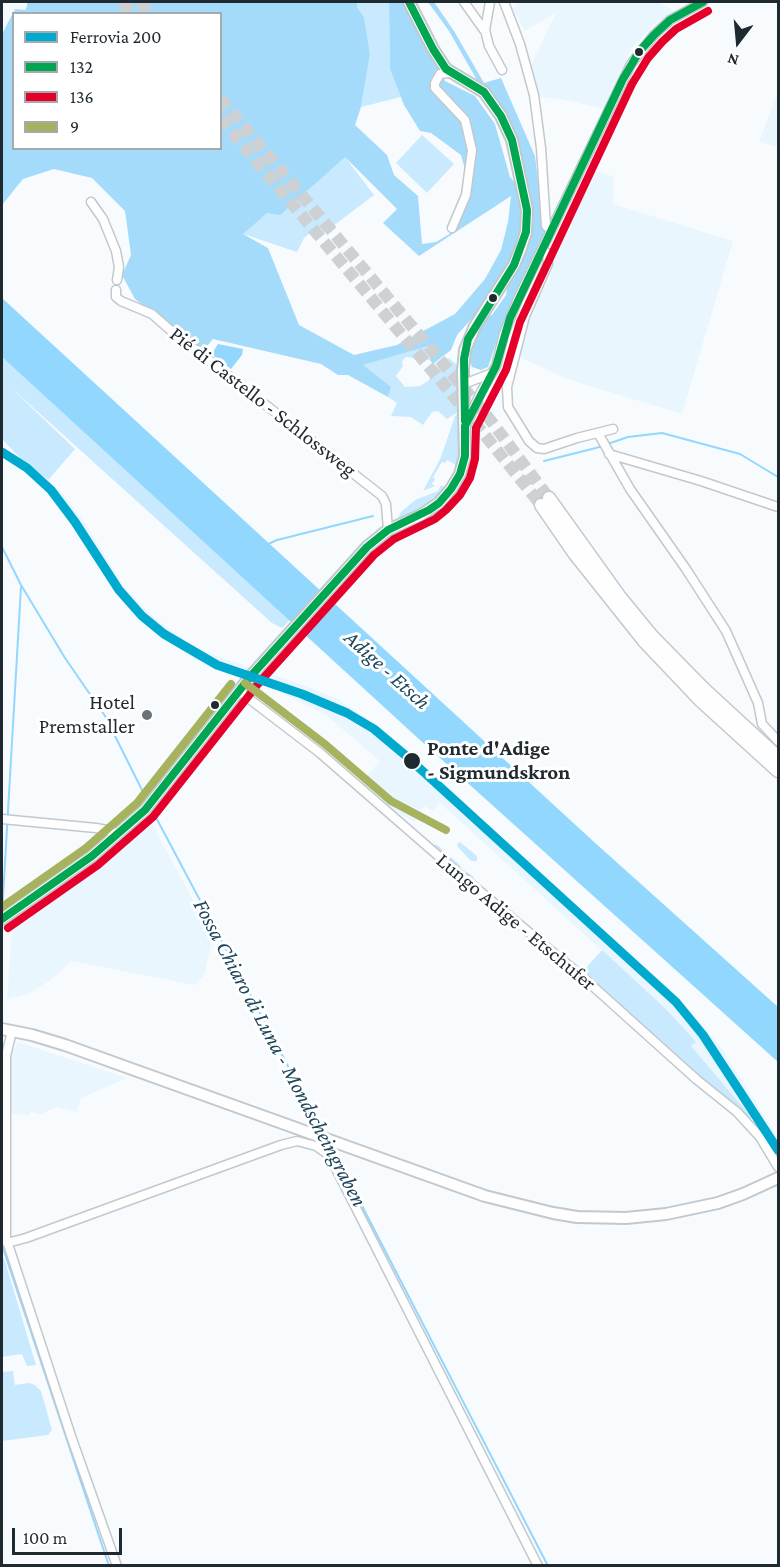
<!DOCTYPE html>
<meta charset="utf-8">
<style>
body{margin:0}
#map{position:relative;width:780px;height:1567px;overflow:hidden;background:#f8fbfd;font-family:"Crimson Pro",serif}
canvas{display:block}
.frame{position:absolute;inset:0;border:3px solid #1f2a30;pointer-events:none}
.legend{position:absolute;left:12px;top:12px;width:210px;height:138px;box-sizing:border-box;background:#fff;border:2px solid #a5aaac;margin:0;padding:8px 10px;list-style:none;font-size:18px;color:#1f2a30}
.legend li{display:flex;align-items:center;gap:12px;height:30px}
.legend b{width:30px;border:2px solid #a5aaac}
.north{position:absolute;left:708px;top:12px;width:60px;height:60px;-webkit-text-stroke:4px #fff;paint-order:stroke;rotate:196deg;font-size:16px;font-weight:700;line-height:24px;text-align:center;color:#1f2a30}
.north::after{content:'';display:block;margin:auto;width:21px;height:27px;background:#1f2a30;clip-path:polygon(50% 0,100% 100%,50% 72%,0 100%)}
.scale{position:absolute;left:12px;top:1528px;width:110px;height:27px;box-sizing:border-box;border:3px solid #1f2a30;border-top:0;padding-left:8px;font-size:18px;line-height:21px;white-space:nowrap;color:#1f2a30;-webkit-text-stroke:4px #fff;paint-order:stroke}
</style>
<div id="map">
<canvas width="780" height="1567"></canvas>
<div class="frame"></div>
<ul class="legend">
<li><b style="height:8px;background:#00a9ce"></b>Ferrovia 200</li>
<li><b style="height:8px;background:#00a651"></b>132</li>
<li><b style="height:8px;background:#e4002b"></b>136</li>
<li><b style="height:8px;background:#a7b25e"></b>9</li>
</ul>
<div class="north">N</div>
<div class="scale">100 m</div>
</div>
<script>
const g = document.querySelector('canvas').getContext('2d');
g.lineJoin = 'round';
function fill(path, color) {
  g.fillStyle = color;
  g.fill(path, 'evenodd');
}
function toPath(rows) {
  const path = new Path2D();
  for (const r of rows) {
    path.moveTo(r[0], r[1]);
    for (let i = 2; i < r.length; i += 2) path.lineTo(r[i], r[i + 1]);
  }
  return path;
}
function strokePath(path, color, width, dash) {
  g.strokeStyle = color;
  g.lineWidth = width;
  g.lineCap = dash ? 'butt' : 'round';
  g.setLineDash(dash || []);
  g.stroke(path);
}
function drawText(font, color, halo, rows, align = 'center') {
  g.font = font + ' "Crimson Pro",serif';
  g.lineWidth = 6;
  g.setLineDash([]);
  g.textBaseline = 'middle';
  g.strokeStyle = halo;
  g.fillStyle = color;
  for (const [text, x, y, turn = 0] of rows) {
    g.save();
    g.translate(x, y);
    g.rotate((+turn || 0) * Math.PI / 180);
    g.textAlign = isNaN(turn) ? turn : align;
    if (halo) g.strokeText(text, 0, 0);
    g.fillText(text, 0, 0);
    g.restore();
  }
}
const built = toPath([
 [520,2,659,2,674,11,656,23,631,49,604,109,561,99,539,97,531,65,556,13,525,31,512,8],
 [778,91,778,147,759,142],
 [590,170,613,176,613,204,733,241,682,414,567,379,519,357,528,322,538,297,549,282,556,252],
 [2,448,20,458,63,494,85,523,123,585,149,613,171,631,188,643,216,656,301,684,338,699,381,729,585,913,676,997,720,1046,778,1138,778,1163,762,1137,753,1119,691,1046,695,1042,667,1010,440,803,433,811,424,806,414,822,386,806,361,782,380,761,326,715,275,689,191,657,155,633,122,600,108,581,64,511,31,476,2,456],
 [149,818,213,937,204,975,195,985,71,961,52,979,28,994,7,999,12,929,17,926,21,915,100,858],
 [18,1042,127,1078,81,1098,77,1112,57,1107,40,1114,31,1112,28,1116,9,1112,9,1059]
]);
const green = toPath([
 [357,2,389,2,390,69,401,97,361,107,370,54,364,17,357,7],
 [422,135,454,164,427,193,396,163],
 [345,157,374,195,320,236,310,233,304,238,297,252,243,234,284,193],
 [432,345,434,350,430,360,406,357,402,361,403,366,396,376,405,387,420,386,428,381,438,366,448,358,450,359,457,365,458,412,447,419,438,411,432,412,423,425,411,417,391,416,397,403,388,397,390,387,362,365],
 [2,357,290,620,282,628,272,623,8,385,75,449,48,480,20,458,2,439],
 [459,412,459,451,456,465,447,460,445,463,442,462,433,477,435,479,432,484,435,486,423,491,441,457,455,416],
 [441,485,445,488,439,496,418,511,398,521,400,513,415,500,438,491],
 [460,842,477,856,477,861,471,861,458,847,457,844],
 [436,844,461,866,460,868,465,873,467,872,474,877,472,880,524,924,584,970,602,950,667,1010,696,1042,691,1046,753,1119,747,1117,446,861,448,858,435,846],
 [4,1258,36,1365,27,1366,22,1354,2,1357,2,1259],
 [13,1371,15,1385,29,1383,35,1385,41,1391,52,1430,48,1435,2,1441,2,1372]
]);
const forest = toPath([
 [27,2,357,2,357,7,364,17,370,54,361,107,355,125,387,155,394,175,418,196,422,244,436,242,456,230,462,215,468,180,461,155,431,133,420,131,404,105,390,69,389,2,404,2,445,81,475,96,495,124,510,177,517,185,521,212,518,251,483,306,457,335,451,350,433,364,430,360,434,350,432,345,363,365,391,387,388,397,348,375,338,375,321,364,213,339,202,352,135,299,122,275,131,255,125,211,92,178,54,169,23,179,2,205,2,34,15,9,25,10,27,6],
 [14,14,220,14,220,148,14,148],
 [345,157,397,209,383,223,419,256,511,196,508,222,501,250,485,279,455,314,397,345,354,355,299,325,268,248,243,234,267,213,280,215],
 [428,2,434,2,454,31,484,83,501,78,535,156,544,231,543,244,502,326,488,367,481,370,472,367,469,357,473,338,485,317,492,315,506,295,508,282,522,255,528,192,488,89,478,82,449,31]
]);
const water = toPath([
 [2,298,593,841,778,1007,778,1062,421,741,2,357],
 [218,344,243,349,242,355,231,369,214,356,213,352]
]);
const stream = toPath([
 [544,461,596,448,628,437,662,433,740,454,778,477],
 [266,545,277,540,373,516],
 [2,547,21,585,65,658,105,716,147,800],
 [151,808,324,1134],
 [2,914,21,587],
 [330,1144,548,1566],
 [2,1245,109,1566]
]);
const highwayTunnel = toPath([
 [122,2,132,14],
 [140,2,150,14],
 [220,98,488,417,549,498],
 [220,118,450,392,541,505]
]);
const minor = toPath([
 [464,2,484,30],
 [490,2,485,30,489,46,502,70],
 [504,2,520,44,534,95,541,148,546,226,551,230],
 [450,73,440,74,435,83,435,88,465,120,472,150,466,195,452,228],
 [91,202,103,219,116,251,119,267,117,280],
 [542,249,547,253,548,264,525,316,507,387,508,407,529,441,537,448,544,449,577,438,613,429],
 [116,290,116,297,121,301,152,314,169,329,382,496,386,504,388,530],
 [464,384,492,373],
 [466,425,481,392,496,366,504,334,518,299,631,64,654,35,670,20,703,2],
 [598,433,630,489,686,569,726,631,758,703,762,724,778,741],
 [609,454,701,481,778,507],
 [239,691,320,753,458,873,587,981,696,1079,737,1112,760,1137,778,1167],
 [2,819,96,828,112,831,116,835],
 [12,1031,6,1056,6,1238,71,1436,117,1566],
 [7,1243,26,1238,281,1145,297,1141,316,1146,329,1155,538,1566]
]);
const major = toPath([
 [2,919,92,856,145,810,250,677,367,547,388,530,421,515,439,503,451,489,460,474,465,456,463,370,465,350,475,326,514,265,521,248,526,232,527,210,512,140,501,116,484,92,446,69,433,49,409,2],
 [2,1029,32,1035,65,1045,485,1196,553,1213,577,1217,626,1218,666,1214,718,1203,743,1194,778,1178]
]);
const highway = toPath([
 [549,498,620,597,652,636,704,689,778,757],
 [541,505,574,553,644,641,701,701,778,771]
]);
const bus1 = toPath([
 [409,2,433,49,446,69,484,92,501,116,512,140,527,210,526,232,514,265,468,339,464,359,465,421],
 [2,919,92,856,145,810,250,677,367,547,388,530,429,510,439,503,451,489,460,474,465,456,465,426,496,366,510,318,623,79,639,52,654,35,670,20,703,2]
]);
const bus2 = toPath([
 [8,928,98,865,153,817,258,684,374,555,394,539,435,519,446,510,460,495,470,478,475,459,476,428,506,370,520,322,632,84,648,58,662,42,676,29,708,11]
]);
const bus3 = toPath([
 [245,683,326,745,391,801,446,830],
 [2,907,86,848,137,803,231,684]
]);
const rail1 = toPath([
 [2,452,27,468,51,490,75,522,119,590,142,616,164,634,217,665,302,694,347,713,374,729,405,755,676,1002,703,1035,778,1150]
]);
const markers = [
 [639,52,5,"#1f2a30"],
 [493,298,5,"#1f2a30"],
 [215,705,5,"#1f2a30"],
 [147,715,6,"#6b7378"],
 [412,761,9,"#1f2a30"]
];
const streetNames = [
 ["Pié di Castello - Schlossweg",263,402,38],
 ["Lungo Adige - Etschufer",516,922,40]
];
const poiNames = [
 ["Hotel",135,703],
 ["Premstaller",135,727]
];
const stopNames = [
 ["Ponte d'Adige",427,749],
 ["- Sigmundskron",427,773]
];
const waterNames = [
 ["Adige - Etsch",387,670,42],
 ["Fossa Chiaro di Luna - Mondscheingraben",280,1053,62]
];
fill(built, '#e9f6fe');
fill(green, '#c8e9fe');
fill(forest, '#a4dbfa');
fill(water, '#92d7fe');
strokePath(stream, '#92d7fe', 2);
strokePath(highwayTunnel, '#cdd1d4', 12, [12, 6]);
strokePath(minor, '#c2c8cc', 11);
strokePath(major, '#c2c8cc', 14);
strokePath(highway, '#c2c8cc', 15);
strokePath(minor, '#fefeff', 8);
strokePath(major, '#fefeff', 10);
strokePath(highway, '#fefeff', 12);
strokePath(bus1, '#00a651', 8);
strokePath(bus2, '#e4002b', 8);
strokePath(bus3, '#a7b25e', 8);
strokePath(rail1, '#00a9ce', 9);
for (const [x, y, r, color] of markers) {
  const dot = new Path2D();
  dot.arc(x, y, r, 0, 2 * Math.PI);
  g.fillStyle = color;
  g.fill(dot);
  strokePath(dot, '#fff', 2);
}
drawText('21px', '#1f2a30', '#fff', streetNames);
drawText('21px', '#1f2a30', '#fff', poiNames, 'right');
drawText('bold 21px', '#1f2a30', '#fff', stopNames, 'left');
drawText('italic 22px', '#1d465d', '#fff', waterNames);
</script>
